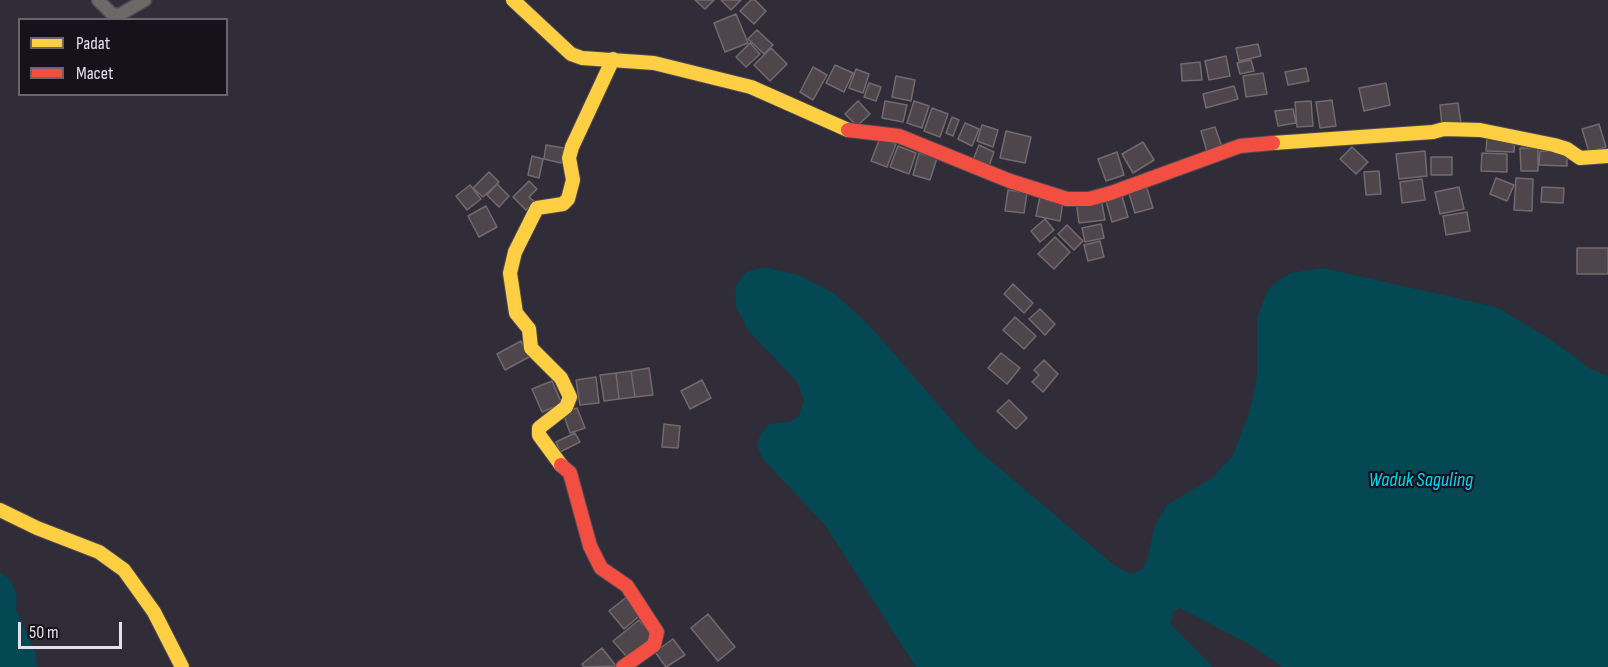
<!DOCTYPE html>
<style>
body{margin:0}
#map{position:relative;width:1608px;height:667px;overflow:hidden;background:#302c38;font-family:"Sofia Sans Condensed",sans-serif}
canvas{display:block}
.legend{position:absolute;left:18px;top:18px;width:210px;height:78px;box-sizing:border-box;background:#16121c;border:2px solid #696470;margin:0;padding:8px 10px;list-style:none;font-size:18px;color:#e5e0ee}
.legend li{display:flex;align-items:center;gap:12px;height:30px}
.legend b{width:30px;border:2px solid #696470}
.scale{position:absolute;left:18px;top:622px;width:104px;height:27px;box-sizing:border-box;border:3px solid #e5e0ee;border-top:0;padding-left:8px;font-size:18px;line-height:21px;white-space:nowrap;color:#e5e0ee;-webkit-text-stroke:4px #16121c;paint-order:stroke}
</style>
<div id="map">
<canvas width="1608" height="667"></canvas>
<ul class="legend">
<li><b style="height:8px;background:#ffcf43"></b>Padat</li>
<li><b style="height:8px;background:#f24e42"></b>Macet</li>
</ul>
<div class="scale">50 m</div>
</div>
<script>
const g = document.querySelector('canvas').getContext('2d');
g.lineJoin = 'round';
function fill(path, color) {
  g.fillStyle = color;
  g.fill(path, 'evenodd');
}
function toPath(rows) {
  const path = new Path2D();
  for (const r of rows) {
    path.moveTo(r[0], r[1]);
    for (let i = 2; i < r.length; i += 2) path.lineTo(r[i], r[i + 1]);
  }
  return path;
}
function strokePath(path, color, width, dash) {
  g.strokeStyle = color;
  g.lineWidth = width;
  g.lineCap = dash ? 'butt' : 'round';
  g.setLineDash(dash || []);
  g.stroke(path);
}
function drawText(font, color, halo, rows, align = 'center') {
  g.font = font + ' "Sofia Sans Condensed",sans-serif';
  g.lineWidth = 4.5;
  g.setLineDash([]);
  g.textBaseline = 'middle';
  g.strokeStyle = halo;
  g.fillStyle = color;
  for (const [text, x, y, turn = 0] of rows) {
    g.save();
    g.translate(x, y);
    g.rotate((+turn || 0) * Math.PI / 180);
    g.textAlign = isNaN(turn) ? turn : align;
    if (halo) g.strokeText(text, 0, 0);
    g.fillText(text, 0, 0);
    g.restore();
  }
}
const water = toPath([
 [764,267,796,274,834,293,870,326,977,449,1115,566,1132,574,1142,569,1147,560,1155,525,1167,505,1212,478,1233,455,1250,410,1257,375,1257,318,1268,289,1290,273,1323,268,1496,307,1550,339,1591,369,1608,376,1608,667,1283,667,1247,643,1180,608,1173,612,1170,624,1213,667,916,667,825,525,762,458,757,445,761,433,769,424,789,422,799,416,804,401,798,383,747,329,736,306,735,287,746,272],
 [0,572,10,579,17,595,16,609,36,654,37,667,0,667]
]);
const building = toPath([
 [695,0,714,0,705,9,695,0],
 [721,0,741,0,731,10,721,0],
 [751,0,755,0,766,11,754,24,740,11,751,0],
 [736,14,748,43,725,52,714,23,736,14],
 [757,30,773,45,764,54,748,39,757,30],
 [750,43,760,54,746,67,736,57,750,43],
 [1258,44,1261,56,1239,61,1236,48,1258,44],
 [771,48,787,64,770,81,754,65,771,48],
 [1226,56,1230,76,1209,80,1205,61,1226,56],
 [1251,60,1254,71,1240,74,1237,63,1251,60],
 [1200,62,1202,80,1182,81,1181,64,1200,62],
 [835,65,853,73,844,92,826,83,835,65],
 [813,67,827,75,813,100,800,92,813,67],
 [1306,68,1309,81,1288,85,1285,72,1306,68],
 [856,69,869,74,863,93,849,88,856,69],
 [1263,73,1267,94,1246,97,1243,76,1263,73],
 [896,76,915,80,911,101,892,97,896,76],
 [869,83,881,87,876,101,864,97,869,83],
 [1386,83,1390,105,1364,111,1359,88,1386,83],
 [1234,86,1238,99,1206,108,1203,94,1234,86],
 [1332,100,1336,126,1320,128,1316,102,1332,100],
 [858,101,870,114,857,126,845,114,858,101],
 [885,101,907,105,903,122,882,118,885,101],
 [914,101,929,106,922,128,907,123,914,101],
 [1311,101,1313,126,1297,127,1295,102,1311,101],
 [1458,103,1461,123,1442,126,1440,105,1458,103],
 [932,108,948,114,940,137,924,131,932,108],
 [1293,109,1296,123,1278,126,1275,111,1293,109],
 [952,117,959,120,953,136,946,133,952,117],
 [965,123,979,129,972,146,958,139,965,123],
 [1599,124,1606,147,1589,152,1582,129,1599,124],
 [982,125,998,130,993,147,977,141,982,125],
 [1215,127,1222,147,1207,152,1201,131,1215,127],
 [1006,131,1031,137,1025,163,1000,158,1006,131],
 [1487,137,1515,138,1514,152,1486,151,1487,137],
 [880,138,896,144,887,167,871,161,880,138],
 [1143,142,1154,160,1133,173,1122,154,1143,142],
 [546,145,564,148,561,163,544,159,546,145],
 [979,145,994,152,989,166,973,160,979,145],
 [898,146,916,153,909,174,890,167,898,146],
 [1352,147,1368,162,1356,174,1340,159,1352,147],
 [1520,148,1538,148,1538,171,1521,171,1520,148],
 [1425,151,1427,176,1399,179,1396,154,1425,151],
 [1540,151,1567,152,1567,166,1539,165,1540,151],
 [1117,152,1124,175,1106,181,1098,159,1117,152],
 [919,153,937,158,930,180,913,175,919,153],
 [1482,153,1507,154,1507,172,1481,171,1482,153],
 [532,156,543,159,539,178,528,175,532,156],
 [1431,157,1452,157,1452,175,1431,175,1431,157],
 [1379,171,1381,194,1366,195,1364,172,1379,171],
 [489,172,499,182,483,197,473,188,489,172],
 [1496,178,1514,185,1507,201,1490,194,1496,178],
 [1516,178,1533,179,1532,211,1514,210,1516,178],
 [1422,179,1425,200,1402,203,1400,182,1422,179],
 [529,181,537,189,529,197,535,202,526,210,513,197,529,181],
 [497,184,509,196,499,207,487,195,497,184],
 [470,185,481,199,467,210,456,196,470,185],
 [1146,185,1153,208,1135,213,1128,190,1146,185],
 [1459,187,1464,209,1440,214,1435,192,1459,187],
 [1542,187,1564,188,1563,203,1541,202,1542,187],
 [1008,190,1027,193,1024,213,1005,211,1008,190],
 [1040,196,1063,201,1060,221,1036,216,1040,196],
 [1122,196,1128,217,1112,222,1106,201,1122,196],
 [1101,198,1105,220,1079,223,1076,201,1101,198],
 [486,206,497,227,479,237,468,216,486,206],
 [1467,212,1470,231,1446,235,1443,216,1467,212],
 [1045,219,1054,230,1040,242,1031,231,1045,219],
 [1101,224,1104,238,1085,242,1082,228,1101,224],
 [1067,225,1083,241,1074,250,1058,234,1067,225],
 [1055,237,1070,252,1054,269,1038,254,1055,237],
 [1100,241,1104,257,1088,261,1084,245,1100,241],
 [1577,248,1608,248,1608,274,1577,274,1577,248],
 [1013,284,1033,303,1024,313,1004,294,1013,284],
 [1040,309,1055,324,1045,335,1029,319,1040,309],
 [1015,317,1036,336,1024,349,1003,330,1015,317],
 [521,341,529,357,505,370,497,354,521,341],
 [1001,353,1020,368,1007,384,988,368,1001,353],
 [1044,360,1058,374,1043,392,1032,382,1039,375,1034,370,1044,360],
 [649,368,653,395,635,397,631,371,649,368],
 [631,371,635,397,619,399,616,373,631,371],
 [616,373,619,399,604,401,600,375,616,373],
 [596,377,599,403,580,405,576,380,596,377],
 [702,380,711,398,690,409,681,391,702,380],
 [552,381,562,404,542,412,532,389,552,381],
 [1009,400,1027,418,1016,429,997,411,1009,400],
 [577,408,585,428,570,433,563,413,577,408],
 [664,424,680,426,678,448,662,447,664,424],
 [575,433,580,442,560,452,556,442,575,433],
 [629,595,644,612,624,629,609,611,629,595],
 [708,614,735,647,718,661,691,628,708,614],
 [639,620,653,636,627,657,613,641,639,620],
 [673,639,685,655,666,667,655,652,673,639],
 [602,648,616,666,584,667,582,664,602,648]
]);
const street = toPath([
 [98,0,112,14,119,15,145,0]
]);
const slow = toPath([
 [513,0,571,54,582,58,654,63,751,87,848,130],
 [1273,143,1433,132,1444,129,1480,130,1554,145,1567,149,1580,158,1608,156],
 [561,465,539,435,539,428,566,407,570,397,561,378,531,348,529,329,516,313,510,273,515,252,537,208,563,204,568,199,573,180,569,158,572,147,613,59],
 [0,510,37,528,99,552,124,570,154,612,182,667]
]);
const jam = toPath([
 [848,130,899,136,1010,181,1067,199,1089,199,1111,193,1240,146,1273,143],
 [561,465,570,473,590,546,601,568,627,586,657,632,654,645,623,667]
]);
const waterNames = [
 ["Waduk Saguling",1421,481]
];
fill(water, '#044853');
fill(building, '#4e464b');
strokePath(building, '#726a6e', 1.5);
strokePath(street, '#4e4a54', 15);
strokePath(slow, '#4e4a54', 16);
strokePath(jam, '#4e4a54', 16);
strokePath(street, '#6c6a69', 12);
strokePath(slow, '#ffcf43', 14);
strokePath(jam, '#f24e42', 14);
drawText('italic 20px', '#00d9f6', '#16121c', waterNames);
</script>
